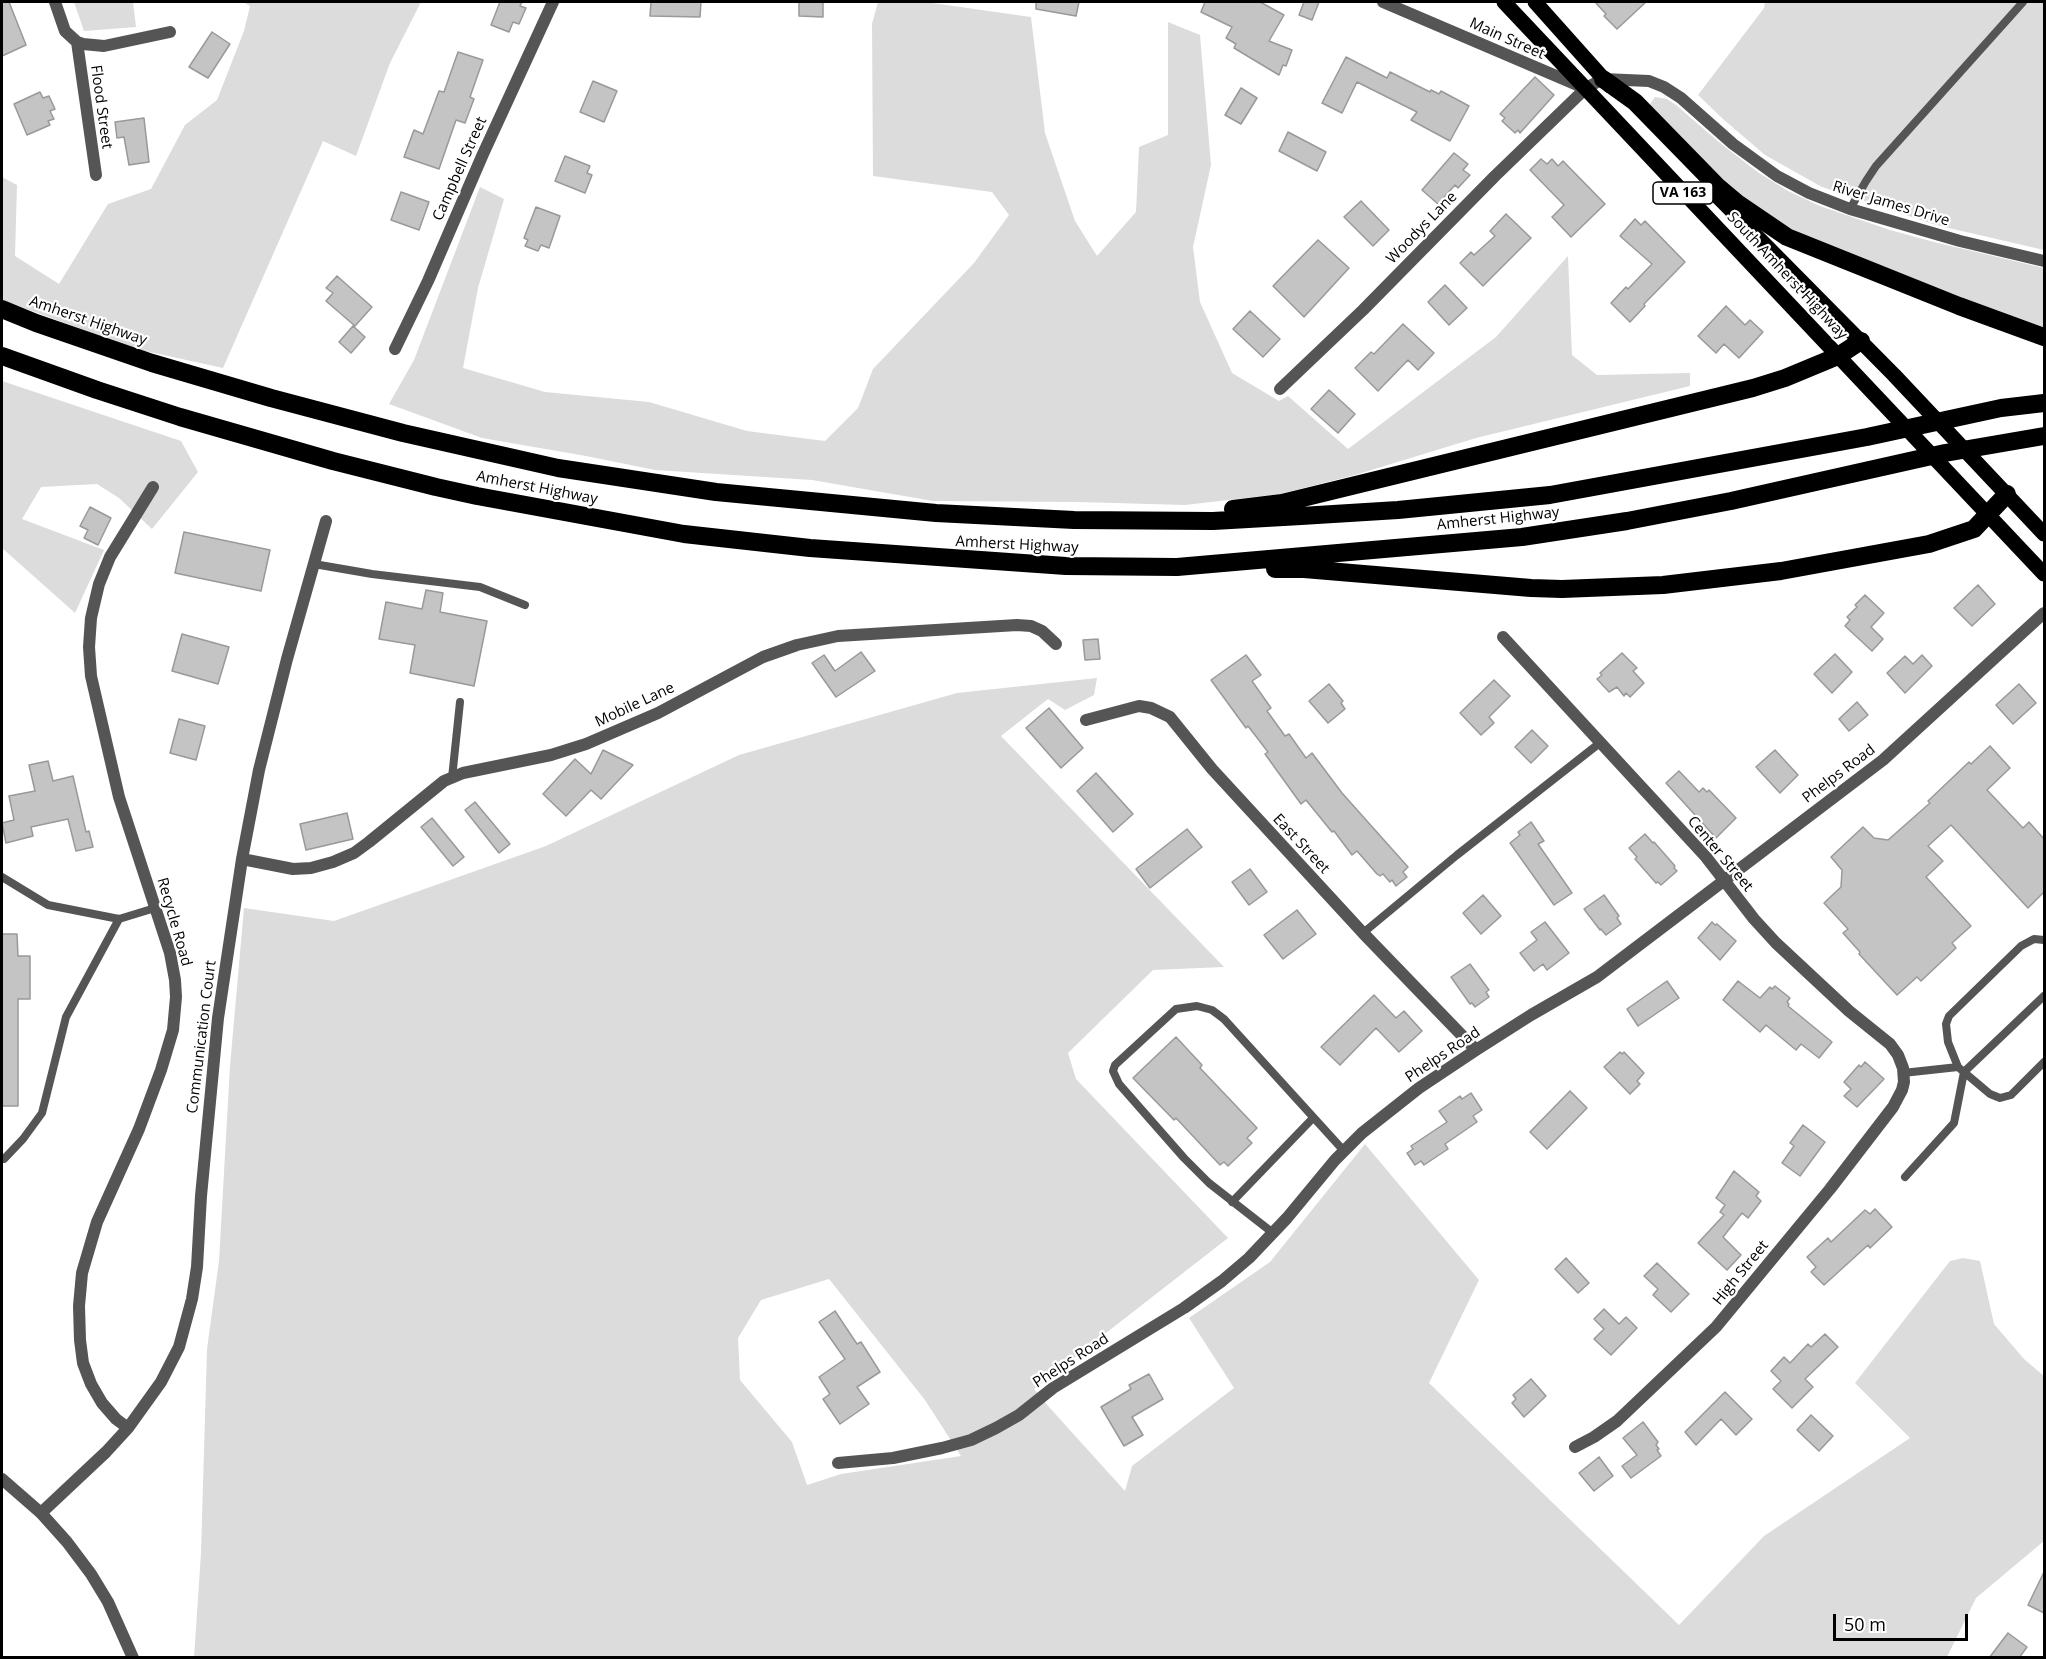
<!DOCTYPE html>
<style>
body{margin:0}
#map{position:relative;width:2046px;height:1659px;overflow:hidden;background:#fff;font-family:"Open Sans",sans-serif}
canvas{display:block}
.frame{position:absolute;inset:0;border:3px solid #000;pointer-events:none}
.scale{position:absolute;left:1833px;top:1614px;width:135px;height:27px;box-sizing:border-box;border:3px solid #000;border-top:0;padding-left:8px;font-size:18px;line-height:21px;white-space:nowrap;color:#000;-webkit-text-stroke:4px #fff;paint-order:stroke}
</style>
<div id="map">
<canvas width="2046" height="1659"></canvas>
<div class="frame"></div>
<div class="scale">50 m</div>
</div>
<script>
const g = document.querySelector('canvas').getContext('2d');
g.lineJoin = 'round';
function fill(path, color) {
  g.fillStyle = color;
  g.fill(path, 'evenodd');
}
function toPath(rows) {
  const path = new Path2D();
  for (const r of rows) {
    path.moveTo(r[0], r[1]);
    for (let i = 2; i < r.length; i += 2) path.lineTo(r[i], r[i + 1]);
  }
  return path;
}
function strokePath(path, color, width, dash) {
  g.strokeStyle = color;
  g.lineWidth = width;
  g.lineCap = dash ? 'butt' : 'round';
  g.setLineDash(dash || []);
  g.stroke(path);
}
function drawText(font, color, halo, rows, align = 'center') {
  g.font = font + ' "Open Sans",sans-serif';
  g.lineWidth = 4.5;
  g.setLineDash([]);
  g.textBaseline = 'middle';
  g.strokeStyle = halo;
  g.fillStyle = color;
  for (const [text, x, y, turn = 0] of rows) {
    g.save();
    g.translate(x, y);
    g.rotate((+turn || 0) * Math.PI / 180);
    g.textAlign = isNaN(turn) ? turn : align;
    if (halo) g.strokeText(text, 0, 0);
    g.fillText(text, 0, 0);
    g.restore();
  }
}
const green = toPath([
 [74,2,133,2,136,27,84,31],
 [243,2,421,2,390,63,356,156,323,141,223,368,136,349,2,300,2,177,17,185,15,256,59,284,108,204,151,189,185,125,217,100,244,31,250,6],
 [878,2,925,2,1031,17,1045,133,1075,221,1097,256,1136,212,1139,147,1168,135,1168,22,1200,35,1211,165,1193,247,1200,302,1232,373,1279,401,1288,396,1348,449,1496,337,1568,256,1572,355,1597,375,1690,373,1690,386,1476,438,1355,475,1280,494,1185,505,1078,502,933,501,812,480,655,470,586,456,482,438,389,404,414,360,480,187,504,199,478,288,463,368,545,392,649,402,747,431,825,441,858,408,873,369,974,263,1009,215,992,192,873,176,872,24],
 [1765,2,2044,2,2044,250,1936,225,1822,187,1765,155,1723,119,1698,95,1764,8],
 [1655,97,1667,99,1676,105,1720,143,1759,173,1788,191,1820,206,1890,230,1934,242,2044,268,2044,331,1810,239,1781,223,1751,203,1697,157,1653,111,1650,104],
 [2,381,181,441,198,472,152,529,119,498,97,484,41,487,22,519,104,550,75,613,2,548],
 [1097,678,1094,695,1065,710,1048,699,1001,736,1224,967,1153,970,1068,1053,1076,1079,1228,1238,1034,1389,1049,1407,1125,1491,1132,1466,1234,1388,1189,1318,1270,1262,1365,1144,1479,1280,1429,1383,1679,1625,1764,1536,1910,1438,1855,1383,1950,1261,1963,1258,1980,1261,1994,1324,2024,1359,2044,1376,2044,1541,1976,1598,1947,1657,194,1658,201,1553,207,1349,219,1261,230,1066,244,908,334,921,546,846,739,755,957,693],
 [829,1279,925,1400,961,1456,841,1474,807,1485,792,1442,740,1380,738,1338,761,1300]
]);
const building = toPath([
 [2,2,9,2,26,45,2,56,2,2],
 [500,2,522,2,520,6,526,8,519,24,513,22,509,32,491,25,500,2],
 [651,2,701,2,700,17,650,16,651,2],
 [799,2,823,2,823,17,799,16,799,2],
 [1036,2,1079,2,1076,16,1036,9,1036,2],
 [1205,2,1260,2,1284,15,1269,41,1292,50,1286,66,1283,65,1279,75,1234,48,1236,44,1226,38,1232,27,1201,12,1205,2],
 [1304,2,1319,2,1312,20,1299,15,1304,2],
 [1595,2,1646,2,1617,29,1604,16,1606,14,1595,2],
 [212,32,230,44,208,78,189,67,212,32],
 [458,52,483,60,470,97,474,99,465,123,456,120,439,169,404,157,414,130,423,134,439,91,444,92,458,52],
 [1346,57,1387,78,1390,72,1430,92,1431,90,1439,94,1441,91,1469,106,1450,141,1411,120,1417,112,1357,82,1342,113,1322,103,1346,57],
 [1535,77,1554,95,1520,133,1518,130,1515,133,1502,121,1505,118,1500,114,1535,77],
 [593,81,617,91,604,122,580,112,593,81],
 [1241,88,1257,98,1241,124,1225,115,1241,88],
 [40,92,43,98,49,96,55,109,50,111,54,119,48,121,50,125,27,135,14,104,40,92],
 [144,118,149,162,129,165,124,137,117,138,115,122,144,118],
 [1288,132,1326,152,1317,171,1279,151,1288,132],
 [1454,153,1468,164,1463,170,1470,175,1458,188,1455,185,1438,204,1422,190,1454,153],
 [565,156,590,166,587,173,592,175,585,193,555,181,565,156],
 [1541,159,1547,164,1552,159,1558,166,1563,161,1605,204,1571,237,1552,217,1564,205,1530,170,1541,159],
 [401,192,429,202,419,230,391,220,401,192],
 [1361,201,1389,230,1373,246,1344,217,1361,201],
 [536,207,560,216,549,248,541,245,538,251,525,246,528,240,524,238,536,207],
 [1506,214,1531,238,1483,286,1460,263,1471,252,1474,255,1495,236,1490,231,1506,214],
 [1635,219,1641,225,1645,221,1685,262,1644,304,1645,306,1630,322,1611,303,1626,287,1628,289,1652,264,1620,236,1635,219],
 [1318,240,1349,268,1304,317,1273,286,1318,240],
 [337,276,372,307,355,326,326,301,333,293,326,288,337,276],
 [1445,285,1467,308,1449,325,1428,302,1445,285],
 [1726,306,1745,325,1750,320,1763,332,1739,358,1724,344,1716,353,1698,336,1726,306],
 [1250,311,1280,339,1263,357,1233,329,1250,311],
 [1403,324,1434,353,1418,370,1408,360,1378,391,1355,368,1371,352,1374,354,1403,324],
 [353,326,365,337,351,353,339,342,353,326],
 [1329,390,1355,414,1338,433,1311,409,1329,390],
 [90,507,111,518,98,545,84,538,88,530,80,526,90,507],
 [184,532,270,550,261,591,175,573,184,532],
 [1978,585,1995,604,1972,626,1954,608,1978,585],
 [426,590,443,593,440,612,487,621,474,686,410,673,415,645,379,639,386,602,422,609,426,590],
 [1865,595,1884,613,1871,627,1883,639,1872,651,1845,626,1850,620,1847,617,1857,607,1855,605,1865,595],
 [182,634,229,647,218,684,172,671,182,634],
 [1098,639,1100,659,1085,660,1083,640,1098,639],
 [861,652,875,671,836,697,812,663,824,655,835,671,861,652],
 [1622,653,1637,668,1633,671,1644,683,1630,697,1626,693,1624,696,1617,687,1609,692,1597,679,1602,675,1600,673,1622,653],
 [1835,654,1852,672,1832,693,1814,674,1835,654],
 [1246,655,1261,675,1252,681,1271,708,1267,711,1285,736,1289,734,1306,758,1312,753,1342,793,1408,867,1403,872,1407,877,1396,886,1392,880,1390,882,1383,874,1380,876,1377,874,1357,851,1352,855,1334,831,1332,832,1306,800,1301,804,1265,754,1268,752,1248,726,1246,728,1211,680,1246,655],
 [1922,655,1932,666,1905,693,1887,673,1905,656,1913,664,1922,655],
 [1494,680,1510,696,1489,717,1494,723,1481,735,1460,713,1494,680],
 [1329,684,1343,701,1341,703,1345,709,1328,723,1309,701,1329,684],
 [2019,684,2036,703,2013,724,1996,705,2019,684],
 [1857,702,1868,715,1849,731,1839,719,1857,702],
 [1049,708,1083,748,1061,768,1026,728,1049,708],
 [179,719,205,726,196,760,170,753,179,719],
 [1532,730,1548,746,1531,763,1515,747,1532,730],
 [1990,746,2010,768,1987,790,2023,828,2029,822,2044,839,2044,892,2028,908,1951,825,1928,846,1943,861,1926,877,1971,926,1952,943,1956,948,1921,981,1917,977,1897,995,1859,954,1860,952,1843,933,1848,929,1824,903,1841,887,1842,870,1831,857,1863,827,1874,838,1888,840,1930,803,1928,801,1969,762,1971,764,1990,746],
 [603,750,633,765,601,799,591,790,566,816,543,794,575,759,591,774,603,750],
 [1775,750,1798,775,1780,793,1756,767,1775,750],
 [48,761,53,781,73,776,86,832,89,831,93,847,76,851,68,819,31,827,33,836,6,843,2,823,14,820,9,796,35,791,29,765,48,761],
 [1679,771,1699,792,1703,788,1707,792,1709,790,1736,818,1716,838,1666,783,1679,771],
 [1096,773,1133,814,1113,832,1077,791,1096,773],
 [475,802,510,844,499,853,465,810,475,802],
 [347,813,353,839,306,850,300,824,347,813],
 [432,818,464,857,453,866,421,827,432,818],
 [1531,822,1544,841,1538,844,1572,893,1554,905,1510,843,1520,835,1518,832,1531,822],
 [1187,829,1202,847,1150,888,1136,869,1187,829],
 [1645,834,1653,843,1654,842,1675,866,1674,868,1677,871,1661,885,1658,882,1656,883,1635,859,1637,857,1629,848,1645,834],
 [1250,869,1267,892,1249,905,1232,882,1250,869],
 [1483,895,1501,916,1481,934,1463,913,1483,895],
 [1604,895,1619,916,1617,918,1621,924,1606,935,1601,929,1600,930,1584,909,1604,895],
 [1297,910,1316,934,1283,959,1264,935,1297,910],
 [1545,922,1569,953,1547,970,1543,964,1534,971,1520,953,1537,940,1531,932,1545,922],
 [1712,922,1715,925,1717,924,1736,941,1720,960,1698,938,1712,922],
 [2,934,17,934,18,956,30,956,30,999,18,999,18,1106,2,1106,2,934],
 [1470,964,1489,990,1486,992,1489,997,1475,1007,1472,1003,1470,1004,1451,977,1470,964],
 [1667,981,1679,998,1638,1026,1627,1009,1667,981],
 [1738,981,1760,998,1770,987,1772,989,1775,986,1790,998,1787,1002,1789,1004,1788,1006,1832,1042,1819,1058,1801,1044,1796,1050,1766,1025,1760,1032,1723,1000,1738,981],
 [1374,995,1396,1018,1404,1011,1422,1031,1399,1052,1376,1028,1340,1065,1321,1047,1374,995],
 [1176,1037,1202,1065,1200,1068,1257,1128,1247,1138,1252,1143,1228,1166,1224,1162,1220,1165,1176,1118,1174,1120,1133,1078,1176,1037],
 [1620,1052,1622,1054,1624,1052,1644,1073,1637,1081,1640,1084,1630,1094,1604,1067,1620,1052],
 [1865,1062,1884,1079,1857,1107,1844,1096,1851,1089,1844,1082,1859,1065,1861,1067,1865,1062],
 [1570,1091,1587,1108,1547,1149,1530,1132,1570,1091],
 [1471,1093,1482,1110,1473,1116,1477,1122,1445,1144,1448,1149,1424,1165,1421,1161,1415,1165,1407,1153,1413,1149,1411,1146,1447,1122,1439,1111,1460,1096,1462,1099,1471,1093],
 [1803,1125,1825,1142,1800,1176,1782,1163,1794,1146,1790,1143,1803,1125],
 [1734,1171,1759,1192,1756,1196,1761,1201,1748,1218,1742,1213,1723,1237,1741,1255,1727,1270,1698,1243,1724,1215,1720,1212,1725,1205,1716,1198,1734,1171],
 [1875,1209,1892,1227,1870,1248,1868,1245,1824,1285,1811,1272,1816,1267,1807,1257,1828,1238,1831,1242,1865,1210,1870,1214,1875,1209],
 [1566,1258,1589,1283,1578,1293,1555,1269,1566,1258],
 [1657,1263,1689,1294,1671,1312,1653,1295,1658,1289,1644,1276,1657,1263],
 [1604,1309,1619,1324,1626,1317,1637,1328,1611,1355,1594,1339,1604,1329,1594,1319,1604,1309],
 [835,1311,857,1344,861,1342,880,1372,857,1387,869,1404,840,1424,823,1399,830,1394,819,1377,845,1359,819,1322,835,1311],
 [1825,1334,1838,1347,1805,1379,1813,1387,1792,1408,1773,1389,1781,1381,1771,1371,1784,1357,1790,1363,1808,1344,1811,1347,1825,1334],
 [1149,1374,1163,1399,1132,1417,1143,1435,1124,1446,1101,1407,1131,1389,1129,1385,1149,1374],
 [1531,1379,1546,1396,1524,1417,1512,1403,1516,1399,1513,1395,1531,1379],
 [1725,1392,1752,1419,1736,1435,1721,1419,1696,1445,1685,1432,1725,1392],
 [1811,1415,1833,1436,1819,1451,1797,1430,1811,1415],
 [1643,1422,1658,1442,1656,1445,1659,1449,1657,1450,1661,1456,1631,1478,1622,1466,1637,1455,1623,1438,1643,1422],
 [1599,1457,1613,1476,1594,1491,1579,1473,1599,1457],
 [2044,1572,2044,1613,2028,1605,2044,1572],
 [2008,1633,2027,1647,2019,1658,1989,1658,2008,1633]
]);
const service = toPath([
 [1850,209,1866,181,1876,166,2023,2],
 [314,564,372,574,480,587,525,605],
 [452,778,460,702],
 [2,877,48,905,119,919,155,908],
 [1363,933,1457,855,1601,742],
 [1958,1067,1948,1042,1946,1024,1949,1016,2021,946,2034,939,2044,940],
 [1903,1073,1958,1067,1990,1094,2000,1098,2011,1095,2044,1062],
 [2,1158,4,1159,23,1139,42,1113,66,1017,119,919],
 [1905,1177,1954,1123,1964,1072,2044,996],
 [1232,1202,1313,1118],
 [1273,1233,1209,1183,1184,1158,1119,1084,1113,1071,1115,1065,1176,1009,1197,1006,1212,1010,1224,1019,1344,1151]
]);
const minor = toPath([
 [55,2,65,31,77,42,83,44,104,46,170,32],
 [1383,2,1582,87],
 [77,42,96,175],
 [395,349,428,281,483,154,553,2],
 [1280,389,1363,310,1495,176,1586,88,1603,79,1649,81,1664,87,1681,98,1733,144,1777,176,1809,193,1850,209,1960,241,2044,261],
 [1503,637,1706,857,1754,919,1776,943,1849,1011,1890,1044,1898,1055,1903,1068,1904,1082,1902,1090,1893,1107,1830,1189,1716,1327,1617,1421,1594,1437,1575,1447],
 [1086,720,1139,706,1151,708,1170,717,1212,769,1363,933,1476,1050],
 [242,859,293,869,311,868,333,862,354,853,369,842,444,781,463,773,551,755,586,744,658,713,763,657,797,645,838,636,1017,625,1031,626,1042,631,1056,644],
 [128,1428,116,1419,102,1403,91,1384,83,1363,80,1340,79,1306,82,1273,97,1222,139,1129,161,1070,173,1030,176,997,175,980,170,953,119,797,91,676,89,647,91,618,99,584,110,557,153,487],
 [838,1463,893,1458,942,1448,971,1440,996,1428,1019,1415,1053,1388,1184,1308,1222,1281,1249,1258,1287,1218,1335,1160,1362,1133,1419,1088,1476,1050,1531,1015,1597,977,1883,760,2044,613],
 [41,1513,106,1452,128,1428,161,1382,179,1347,192,1299,197,1267,201,1196,218,1018,242,859,259,770,287,659,326,521]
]);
const tertiary = toPath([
 [2,1479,41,1513,67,1542,91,1574,108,1602,133,1658]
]);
const primary = toPath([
 [1504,2,2044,574],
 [1535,2,1610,86],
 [1715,194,1894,375,2044,534]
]);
const motorway = toPath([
 [1603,79,1635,102,1718,187,1737,203,1787,237,1959,306,2044,337],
 [2,309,36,323,152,363,271,398,403,433,558,468,716,492,936,513,1074,520,1213,521,1301,516,1398,510,1550,495,1867,437,2001,408,2044,403],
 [2,356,97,390,180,417,333,461,436,487,477,496,684,534,810,548,1066,566,1177,567,1522,537,1627,521,1731,501,1945,453,2044,436],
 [1233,509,1282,503,1753,388,1785,378,1838,356,1861,341],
 [1275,569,1304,569,1531,588,1562,589,1663,585,1781,571,1929,544,1974,529,2007,494]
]);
const shields = [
 [1683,193,60]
];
const shieldNames = [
 ["VA 163",1683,193]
];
const streetNames = [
 ["Main Street",1507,39,24],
 ["Flood Street",101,107,82],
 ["Campbell Street",460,169,-66],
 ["River James Drive",1891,204,17],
 ["Woodys Lane",1422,228,-46],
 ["South Amherst Highway",1787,276,47],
 ["Amherst Highway",88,321,19],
 ["Amherst Highway",537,488,11],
 ["Amherst Highway",1498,519,-6],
 ["Amherst Highway",1017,545,3],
 ["Mobile Lane",635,705,-25],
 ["Phelps Road",1839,774,-37],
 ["East Street",1301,844,47],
 ["Center Street",1720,854,50],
 ["Recycle Road",174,922,74],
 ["Communication Court",202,1037,-83],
 ["Phelps Road",1443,1055,-34],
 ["High Street",1741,1273,-51],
 ["Phelps Road",1071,1361,-33]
];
fill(green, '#dcdcdc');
fill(building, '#c4c4c4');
strokePath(building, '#999', 1.5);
strokePath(service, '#555', 8);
strokePath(minor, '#555', 12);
strokePath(tertiary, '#555', 12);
strokePath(primary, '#000', 15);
strokePath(motorway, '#000', 18);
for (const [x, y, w] of shields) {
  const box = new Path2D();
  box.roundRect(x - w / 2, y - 11, w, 22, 4.5);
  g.fillStyle = '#fff';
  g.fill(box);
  strokePath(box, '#000', 1.5);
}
drawText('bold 14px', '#000', null, shieldNames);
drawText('15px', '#000', '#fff', streetNames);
</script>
